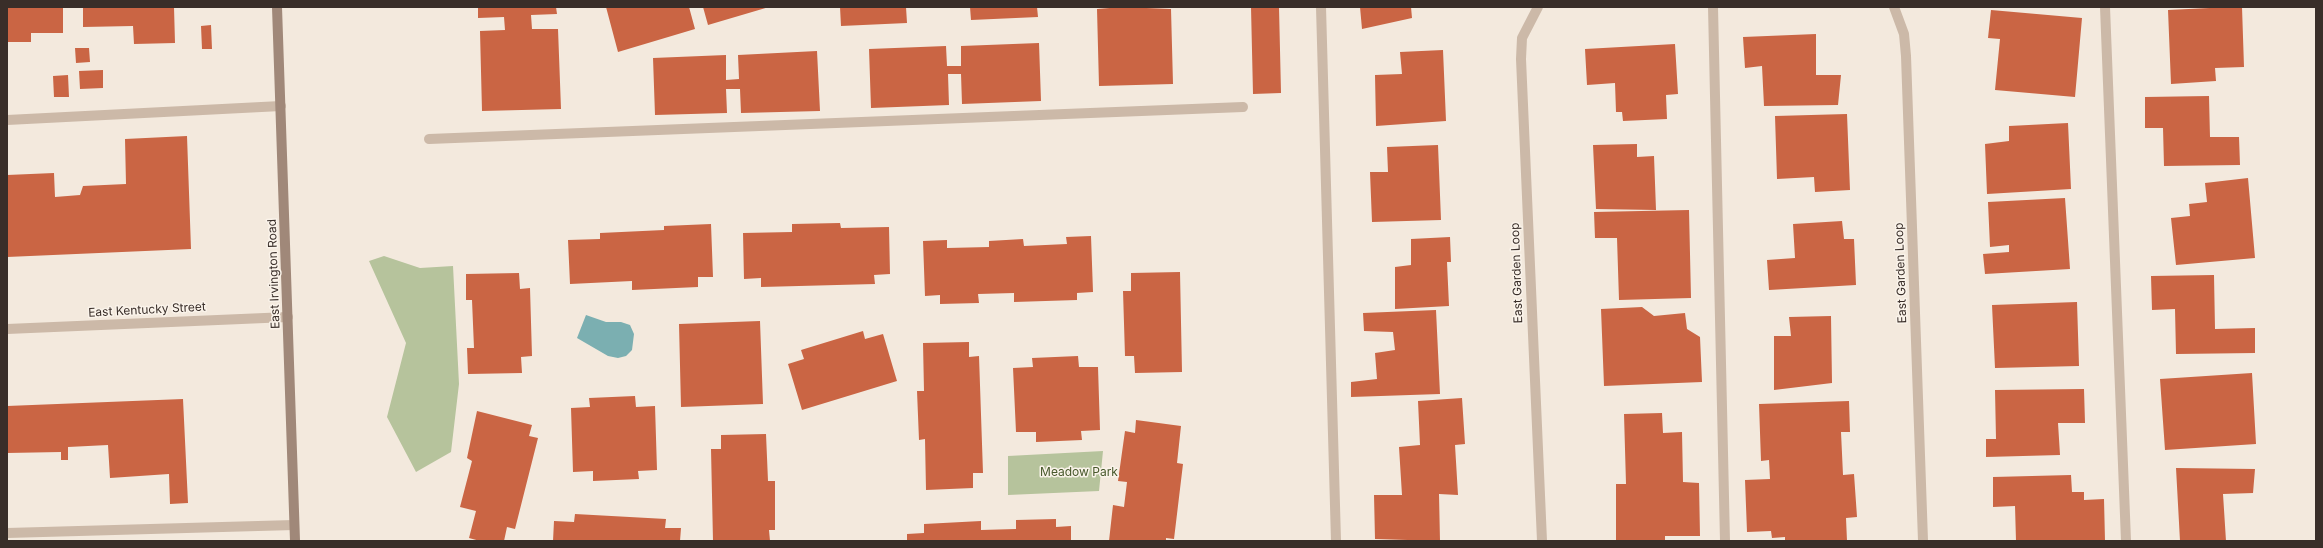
<!DOCTYPE html>
<style>
body{margin:0}
#map{position:relative;width:2323px;height:548px;overflow:hidden;background:#f3e9dd;font-family:Inter,sans-serif}
canvas{display:block}
.frame{position:absolute;inset:0;border:8px solid #392e29;pointer-events:none}
</style>
<div id="map">
<canvas width="2323" height="548"></canvas>
<div class="frame"></div>
</div>
<script>
const g = document.querySelector('canvas').getContext('2d');
g.lineJoin = 'round';
function fill(path, color) {
  g.fillStyle = color;
  g.fill(path, 'evenodd');
}
function toPath(rows) {
  const path = new Path2D();
  for (const r of rows) {
    path.moveTo(r[0], r[1]);
    for (let i = 2; i < r.length; i += 2) path.lineTo(r[i], r[i + 1]);
  }
  return path;
}
function strokePath(path, color, width, dash) {
  g.strokeStyle = color;
  g.lineWidth = width;
  g.lineCap = dash ? 'butt' : 'round';
  g.setLineDash(dash || []);
  g.stroke(path);
}
function drawText(font, color, halo, rows, align = 'center') {
  g.font = font + ' Inter,sans-serif';
  g.lineWidth = 3;
  g.setLineDash([]);
  g.textBaseline = 'middle';
  g.strokeStyle = halo;
  g.fillStyle = color;
  for (const [text, x, y, turn = 0] of rows) {
    g.save();
    g.translate(x, y);
    g.rotate((+turn || 0) * Math.PI / 180);
    g.textAlign = isNaN(turn) ? turn : align;
    if (halo) g.strokeText(text, 0, 0);
    g.fillText(text, 0, 0);
    g.restore();
  }
}
const green = toPath([
 [384,256,420,268,453,266,459,384,451,452,416,472,387,417,406,343,369,261],
 [1103,451,1099,491,1008,495,1008,456]
]);
const water = toPath([
 [586,315,606,322,621,322,630,325,634,334,632,350,626,356,618,358,608,356,577,338]
]);
const building = toPath([
 [7,7,63,7,63,33,31,33,31,42,7,42],
 [83,7,174,7,175,43,134,44,133,26,83,27],
 [478,7,556,7,557,14,531,15,532,29,558,29,561,109,482,111,480,31,505,30,504,17,478,18],
 [606,7,689,7,695,29,618,52],
 [703,7,769,7,708,25],
 [840,7,906,7,907,23,841,26],
 [970,7,1037,7,1038,17,971,20],
 [1122,7,1171,9,1173,84,1099,86,1097,9],
 [1251,7,1279,7,1281,93,1253,94],
 [1360,7,1411,7,1412,18,1362,29],
 [2230,7,2242,7,2244,67,2215,68,2216,81,2171,84,2168,10],
 [1991,10,2082,18,2075,97,1995,90,2000,39,1988,38],
 [211,25,212,49,202,49,201,26],
 [1816,34,1816,75,1841,75,1838,105,1764,106,1762,66,1745,68,1743,37],
 [1039,43,1041,101,962,104,961,74,948,74,949,105,871,108,869,49,946,46,947,66,961,66,961,46],
 [1675,44,1678,94,1666,95,1667,119,1623,121,1622,112,1616,112,1615,83,1587,85,1585,49],
 [75,48,89,48,90,62,76,63],
 [1443,50,1446,121,1376,126,1375,75,1402,74,1400,52],
 [817,51,820,111,741,113,740,89,726,89,727,113,655,115,653,58,726,55,726,80,739,79,738,55],
 [103,70,103,88,80,89,79,71],
 [68,75,69,97,54,97,53,76],
 [2209,96,2210,137,2239,137,2240,165,2164,166,2163,128,2145,128,2145,97],
 [1847,114,1850,190,1815,192,1814,177,1777,179,1775,116],
 [2068,123,2071,189,1987,194,1985,144,2009,141,2009,126],
 [187,136,191,249,7,257,7,175,54,173,55,197,80,195,83,186,126,184,125,139],
 [1637,144,1637,157,1654,156,1656,210,1596,209,1593,145],
 [1438,145,1441,220,1372,222,1370,172,1388,172,1387,147],
 [2248,178,2255,258,2176,265,2171,218,2190,216,2189,204,2207,202,2205,183],
 [2065,198,2070,269,1985,274,1983,254,2009,252,2009,245,1990,247,1988,202],
 [1689,210,1691,298,1619,300,1617,238,1595,238,1594,212],
 [1842,221,1844,239,1854,239,1856,285,1769,290,1767,260,1795,258,1793,224],
 [840,223,841,228,889,227,890,274,874,275,875,284,761,287,761,278,744,279,743,233,792,232,792,224],
 [711,224,713,277,698,277,698,287,632,290,632,281,570,284,568,240,600,239,600,233,664,230,664,226],
 [1091,236,1093,292,1077,293,1077,300,1014,302,1014,293,978,294,979,303,940,304,940,295,925,296,923,241,947,240,947,248,989,247,989,241,1023,239,1024,246,1067,244,1066,237],
 [1450,237,1451,262,1447,262,1449,306,1395,309,1395,267,1411,265,1411,239],
 [1180,272,1182,372,1135,373,1134,356,1125,356,1123,291,1131,291,1131,273],
 [519,273,520,289,530,288,532,356,521,357,522,373,468,374,467,348,474,348,472,300,466,300,466,274],
 [2214,275,2215,329,2255,328,2255,353,2176,354,2175,309,2152,310,2151,276],
 [2077,302,2079,366,1995,368,1992,305],
 [1642,307,1654,316,1685,313,1687,329,1700,337,1702,382,1604,386,1601,309],
 [1436,310,1440,394,1351,397,1351,382,1377,379,1375,353,1395,350,1393,332,1364,331,1363,313],
 [1831,316,1832,383,1774,390,1774,336,1791,336,1789,317],
 [760,321,763,404,681,407,679,324],
 [863,331,865,339,883,334,897,381,802,410,788,364,804,359,801,350],
 [969,342,969,357,979,356,983,473,973,473,973,488,926,490,925,439,919,440,917,391,924,391,923,343],
 [1078,356,1079,367,1098,367,1100,430,1081,431,1082,440,1036,442,1036,432,1016,432,1013,368,1033,367,1032,358],
 [2252,373,2256,444,2165,450,2160,379],
 [2084,389,2085,423,2058,423,2060,455,1986,457,1986,439,1996,439,1995,390],
 [635,396,636,407,655,406,657,470,638,471,639,479,593,481,593,471,573,472,571,408,590,407,589,398],
 [1462,398,1465,444,1455,445,1458,495,1439,494,1440,541,1375,539,1374,495,1402,495,1399,447,1420,445,1418,401],
 [183,399,188,503,170,504,169,474,110,478,108,445,68,447,68,460,61,460,61,452,7,453,7,406],
 [1849,401,1850,432,1841,432,1843,475,1854,474,1857,517,1846,518,1847,541,1785,541,1785,537,1772,538,1771,531,1747,532,1745,480,1770,479,1769,460,1761,461,1759,404],
 [477,411,532,425,529,436,538,438,515,529,507,527,504,541,480,541,469,538,476,511,460,507,472,461,467,458],
 [1662,413,1663,433,1682,432,1683,482,1699,483,1700,536,1665,536,1665,541,1616,541,1616,484,1626,484,1624,414],
 [1136,420,1181,426,1177,463,1183,464,1174,539,1166,538,1166,541,1109,541,1113,505,1124,507,1127,482,1118,481,1125,431,1135,433],
 [766,434,768,481,775,481,775,530,769,530,770,541,713,541,711,449,721,449,721,435],
 [2176,468,2255,469,2253,493,2223,494,2226,541,2180,541],
 [2071,475,2072,492,2084,492,2084,500,2104,499,2105,541,2016,541,2015,506,1993,507,1993,477],
 [575,514,666,519,665,528,681,528,680,541,553,541,554,521,574,522],
 [1056,519,1056,527,1071,526,1071,541,907,541,907,534,924,533,924,524,981,521,981,530,1016,529,1016,520]
]);
const lane = toPath([
 [1321,7,1336,541],
 [1713,7,1725,541],
 [2105,7,2126,541],
 [7,120,281,106],
 [429,139,1243,107],
 [7,533,294,525]
]);
const street = toPath([
 [1538,7,1522,38,1521,59,1542,541],
 [1894,7,1904,34,1906,56,1923,541],
 [7,329,288,317]
]);
const secondary = toPath([
 [277,7,295,541]
]);
const streetNames = [
 ["East Garden Loop",1517,273,-92],
 ["East Garden Loop",1901,273,-92],
 ["East Irvington Road",274,274,-92],
 ["East Kentucky Street",147,310,-3]
];
const parkNames = [
 ["Meadow Park",1079,472]
];
fill(green, '#b6c39c');
fill(water, '#7bafb1');
fill(building, '#ca6544');
strokePath(lane, '#ccb9a8', 10);
strokePath(street, '#ccb9a8', 10);
strokePath(secondary, '#a08879', 10);
drawText('12px', '#392e29', '#faf3ea', streetNames);
drawText('12px', '#47582b', '#faf3ea', parkNames);
</script>
